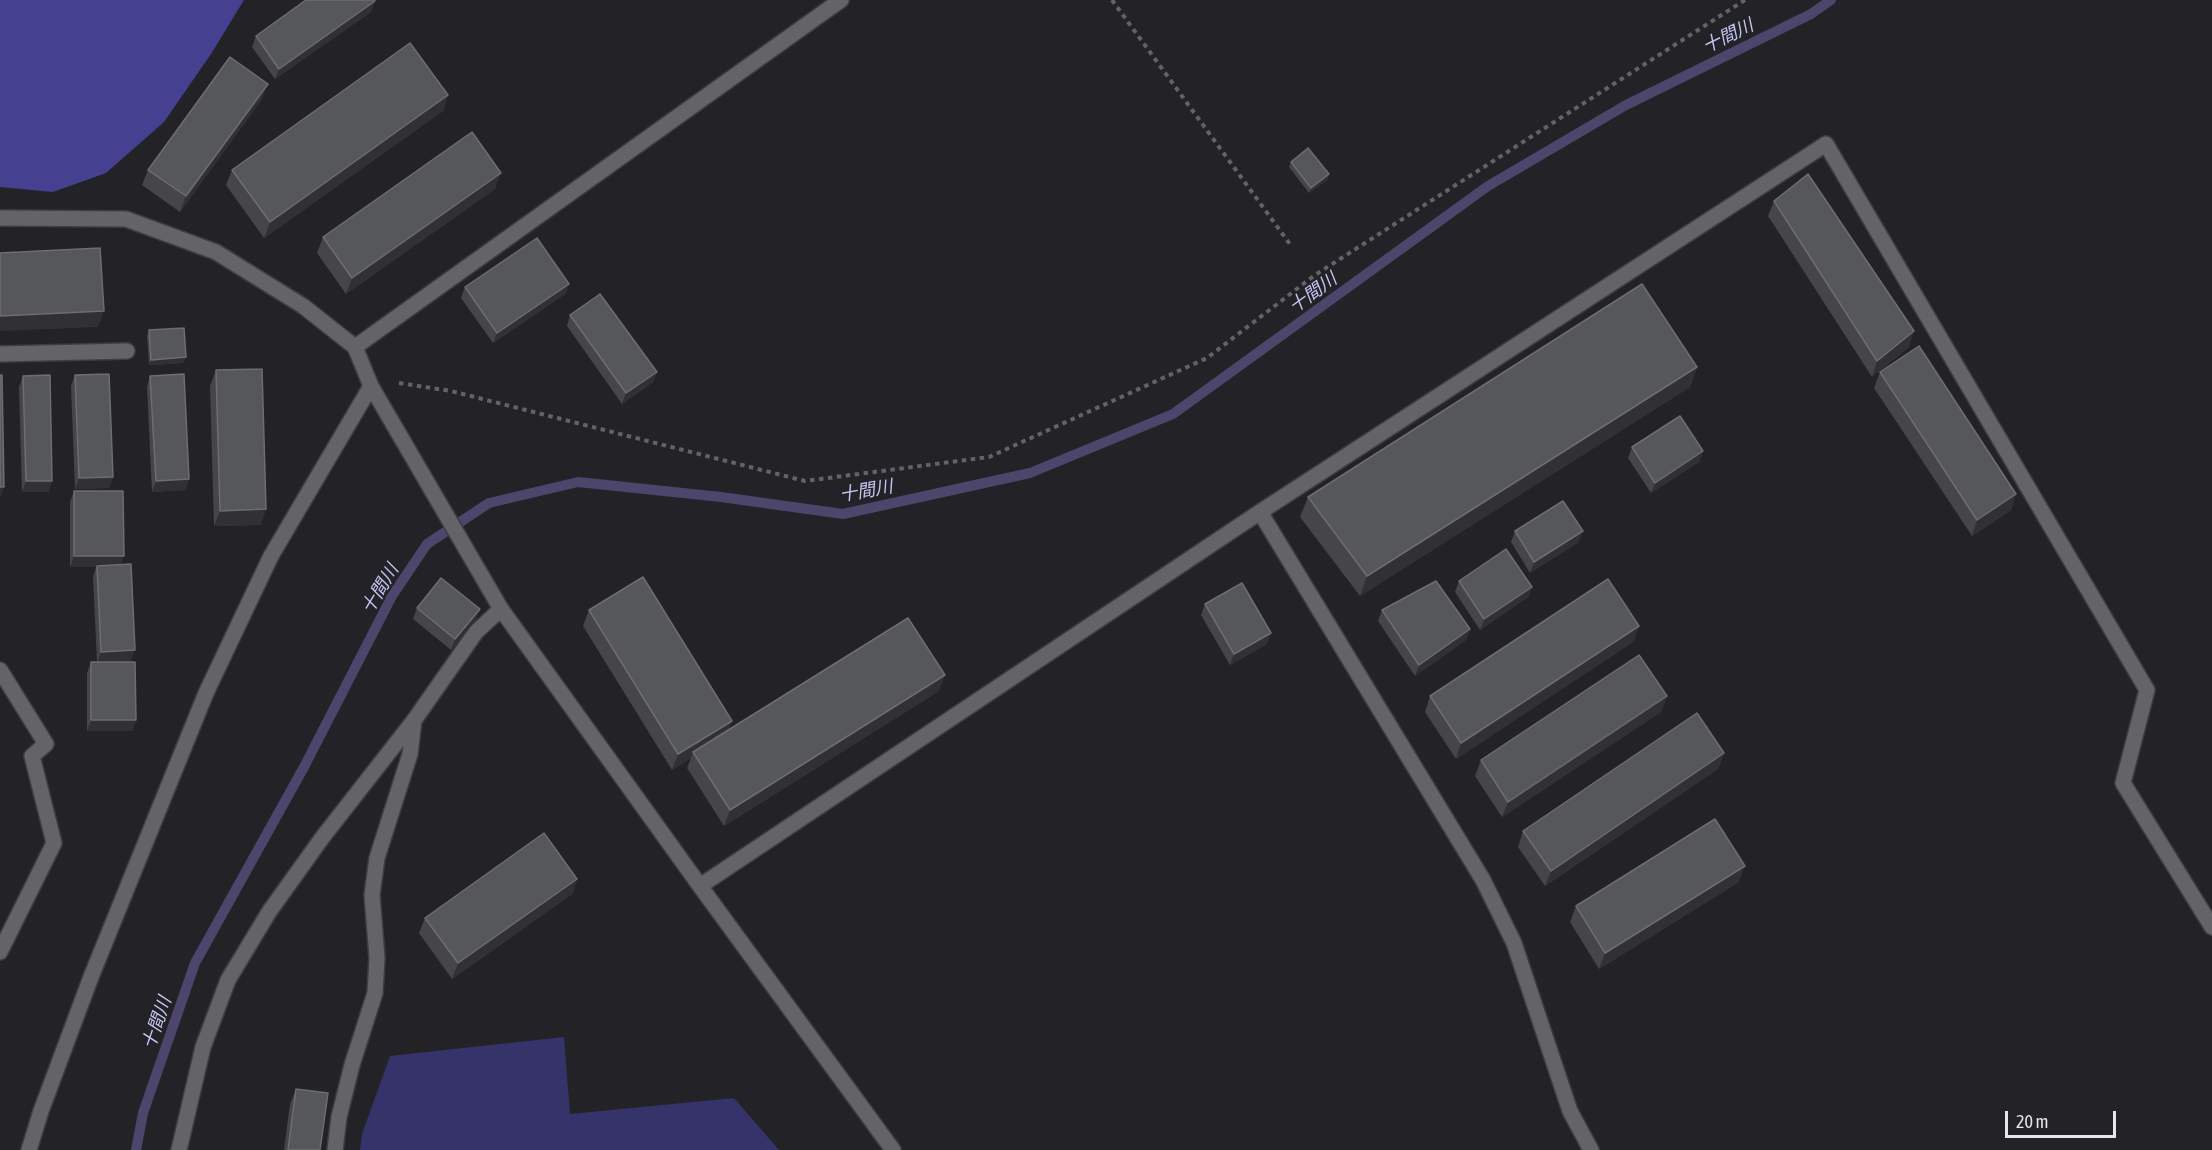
<!DOCTYPE html>
<meta charset="utf-8">
<style>
body{margin:0}
#map{position:relative;width:2212px;height:1150px;overflow:hidden;background:#232327;font-family:"Asap Condensed",sans-serif}
canvas{display:block}
.scale{position:absolute;left:2005px;top:1111px;width:111px;height:27px;box-sizing:border-box;border:3px solid #e6e7ea;border-top:0;padding-left:8px;font-size:18px;line-height:21px;white-space:nowrap;color:#e6e7ea;-webkit-text-stroke:4px #232327;paint-order:stroke}
</style>
<div id="map">
<canvas width="2212" height="1150"></canvas>
<div class="scale">20 m</div>
</div>
<script>
const g = document.querySelector('canvas').getContext('2d');
g.lineJoin = 'round';
function fill(path, color) {
  g.fillStyle = color;
  g.fill(path, 'evenodd');
}
function toPath(rows) {
  const path = new Path2D();
  for (const r of rows) {
    path.moveTo(r[0], r[1]);
    for (let i = 2; i < r.length; i += 2) path.lineTo(r[i], r[i + 1]);
  }
  return path;
}
function strokePath(path, color, width, dash) {
  g.strokeStyle = color;
  g.lineWidth = width;
  g.lineCap = dash ? 'butt' : 'round';
  g.setLineDash(dash || []);
  g.stroke(path);
}
function drawText(font, color, halo, rows, align = 'center') {
  g.font = font + ' "Asap Condensed","Noto Sans JP",sans-serif';
  g.lineWidth = 4.5;
  g.setLineDash([]);
  g.textBaseline = 'middle';
  g.strokeStyle = halo;
  g.fillStyle = color;
  for (const [text, x, y, turn = 0] of rows) {
    g.save();
    g.translate(x, y);
    g.rotate((+turn || 0) * Math.PI / 180);
    g.textAlign = isNaN(turn) ? turn : align;
    if (halo) g.strokeText(text, 0, 0);
    g.fillText(text, 0, 0);
    g.restore();
  }
}
const green = toPath([
 [564,1037,570,1114,734,1098,779,1150,360,1150,362,1134,390,1056]
]);
const forest = toPath([
 [0,0,244,0,211,54,164,122,106,173,53,192,0,187]
]);
const stream = toPath([
 [136,1150,143,1113,195,963,304,767,392,596,427,544,489,503,578,482,721,497,843,514,1030,473,1173,414,1488,186,1626,105,1811,14,1831,0]
]);
const path = toPath([
 [1112,0,1292,247],
 [399,383,451,391,805,481,989,457,1207,358,1315,275,1745,0]
]);
const minor = toPath([
 [0,218,126,219,216,252,303,306,355,347,371,386,501,609,700,886,893,1150],
 [355,347,841,0],
 [0,354,127,351],
 [1260,512,1483,880,1514,943,1570,1111,1591,1150],
 [0,670,46,744,32,756,54,843,0,952],
 [700,886,1260,512,1826,144,2147,690,2123,783,2212,927],
 [29,1150,41,1111,91,977,206,693,271,556,371,386],
 [179,1150,203,1047,228,980,269,912,322,838,415,719,476,632,501,609],
 [335,1150,339,1117,352,1065,375,993,377,958,372,895,377,858,410,754,414,720]
]);
const wall = toPath([
 [375,1,371,12,275,79,252,47,256,36],
 [448,95,443,111,264,238,226,185,232,170],
 [262,99,180,212,142,185,148,170],
 [1291,162,1329,174,1327,180,1309,193,1289,167],
 [495,189,346,294,317,253,323,237],
 [1774,201,1909,347,1872,377,1768,216],
 [569,284,565,294,493,343,461,298,465,287],
 [570,315,657,372,653,382,622,404,567,326],
 [149,330,184,363,149,365,147,336],
 [1697,367,1690,387,1360,596,1300,517,1308,497],
 [216,370,266,509,260,525,214,526,210,386],
 [1880,372,2016,494,2011,510,1972,536,1874,388],
 [75,375,113,477,109,488,75,489,71,386],
 [23,376,49,492,22,492,19,387],
 [150,376,189,479,185,490,152,492,147,387],
 [1632,447,1703,451,1699,462,1651,493,1628,458],
 [74,491,120,565,131,661,108,662,136,720,132,731,87,731,87,673,91,662,97,662,93,577,96,567,70,567,70,502],
 [1515,531,1579,542,1530,573,1511,542],
 [1459,581,1532,587,1528,597,1480,630,1455,592],
 [1205,604,1267,644,1230,665,1201,615],
 [417,608,476,620,451,650,413,619],
 [589,610,732,721,728,730,939,691,724,826,687,768,691,758,672,770,583,626],
 [1382,610,1470,629,1466,640,1415,676,1378,621],
 [1639,626,1633,642,1456,759,1425,712,1430,696],
 [1667,696,1661,712,1502,817,1475,776,1481,760],
 [1724,753,1718,769,1545,886,1518,847,1523,831],
 [577,879,572,894,452,979,419,933,425,918],
 [1739,882,1599,969,1570,922,1576,906],
 [296,1089,320,1150,284,1150,290,1104]
]);
const shadedWall = toPath([
 [375,1,371,12,275,79,279,69],
 [268,84,262,99,180,212,186,196],
 [448,95,443,111,264,238,270,222],
 [501,173,495,189,346,294,352,278],
 [1329,174,1327,180,1309,193,1311,188],
 [569,284,565,294,493,343,497,333],
 [104,311,98,327,0,331,0,316],
 [1914,331,1909,347,1872,377,1877,361],
 [186,357,184,363,149,365,151,360],
 [1697,367,1690,387,1360,596,1367,576],
 [657,372,653,382,622,404,626,393],
 [1703,451,1699,462,1651,493,1655,483],
 [113,477,109,488,75,489,79,478],
 [189,479,185,490,152,492,156,481],
 [26,481,52,481,49,492,22,492],
 [0,487,4,487,0,498],
 [2016,494,2011,510,1972,536,1977,520],
 [266,509,260,525,214,526,220,511],
 [1583,531,1579,542,1530,573,1534,562],
 [74,556,124,556,120,567,70,567],
 [1532,587,1528,597,1480,630,1484,619],
 [480,609,476,620,451,650,455,639],
 [1639,626,1633,642,1456,759,1461,743],
 [1470,629,1466,640,1415,676,1419,665],
 [1271,633,1267,644,1230,665,1234,654],
 [135,650,131,661,97,663,101,652],
 [945,675,939,691,724,826,730,810],
 [1667,696,1661,712,1502,817,1508,802],
 [91,720,136,720,132,731,87,731],
 [732,721,726,737,693,752,691,758,672,770,678,754],
 [1724,753,1718,769,1545,886,1551,871],
 [1745,866,1739,882,1599,969,1605,953],
 [577,879,572,894,452,979,458,963]
]);
const building = toPath([
 [306,0,374,0,375,1,279,69,256,36,306,0],
 [410,43,448,95,270,222,232,170,410,43],
 [230,57,268,84,186,196,148,170,230,57],
 [472,132,501,173,352,278,323,237,472,132],
 [1308,148,1329,174,1311,188,1291,162,1308,148],
 [1808,174,1914,331,1877,361,1774,201,1808,174],
 [537,238,569,284,497,333,465,287,537,238],
 [100,248,104,311,0,316,0,253,100,248],
 [1642,284,1697,367,1367,576,1308,497,1642,284],
 [600,294,657,372,626,393,570,315,600,294],
 [184,328,186,357,151,360,149,330,184,328],
 [1919,346,2016,494,1977,520,1880,372,1919,346],
 [262,369,266,509,220,511,216,370,262,369],
 [109,374,113,477,79,478,75,375,109,374],
 [184,374,189,479,156,481,150,376,184,374],
 [0,375,2,375,4,487,0,487,0,375],
 [50,375,52,481,26,481,23,376,50,375],
 [1680,416,1703,451,1655,483,1632,447,1680,416],
 [74,491,123,491,124,556,74,556,74,491],
 [1563,501,1583,531,1534,562,1515,531,1563,501],
 [1506,549,1532,587,1484,619,1459,581,1506,549],
 [131,564,135,650,101,652,97,566,131,564],
 [643,577,732,721,678,754,589,610,643,577],
 [441,578,480,609,455,639,417,608,441,578],
 [1608,579,1639,626,1461,743,1430,696,1608,579],
 [1436,581,1470,629,1419,665,1382,610,1436,581],
 [1242,583,1271,633,1234,654,1205,604,1242,583],
 [908,618,945,675,730,810,693,752,908,618],
 [1639,655,1667,696,1508,802,1481,760,1639,655],
 [91,662,135,662,136,720,91,720,91,662],
 [1697,713,1724,753,1551,871,1523,831,1697,713],
 [1715,819,1745,866,1605,953,1576,906,1715,819],
 [544,833,577,879,458,963,425,918,544,833],
 [296,1089,328,1093,320,1150,288,1150,296,1089]
]);
const waterNames = [
 ["十間川",1728,36,-26],
 ["十間川",1313,293,-36],
 ["十間川",866,491,-10],
 ["十間川",380,589,-59],
 ["十間川",157,1023,-71]
];
fill(green, '#353369');
fill(forest, '#45408f');
strokePath(stream, '#4d456b', 10);
strokePath(minor, '#3e3e42', 18);
strokePath(path, '#636367', 4, [4.5, 4.5]);
strokePath(minor, '#646466', 15);
fill(wall, '#45454a');
fill(shadedWall, '#303035');
fill(building, '#56575b');
strokePath(building, '#6d6d72', 1.5);
drawText('italic 18px', '#c3c5f2', '#232327', waterNames);
</script>
